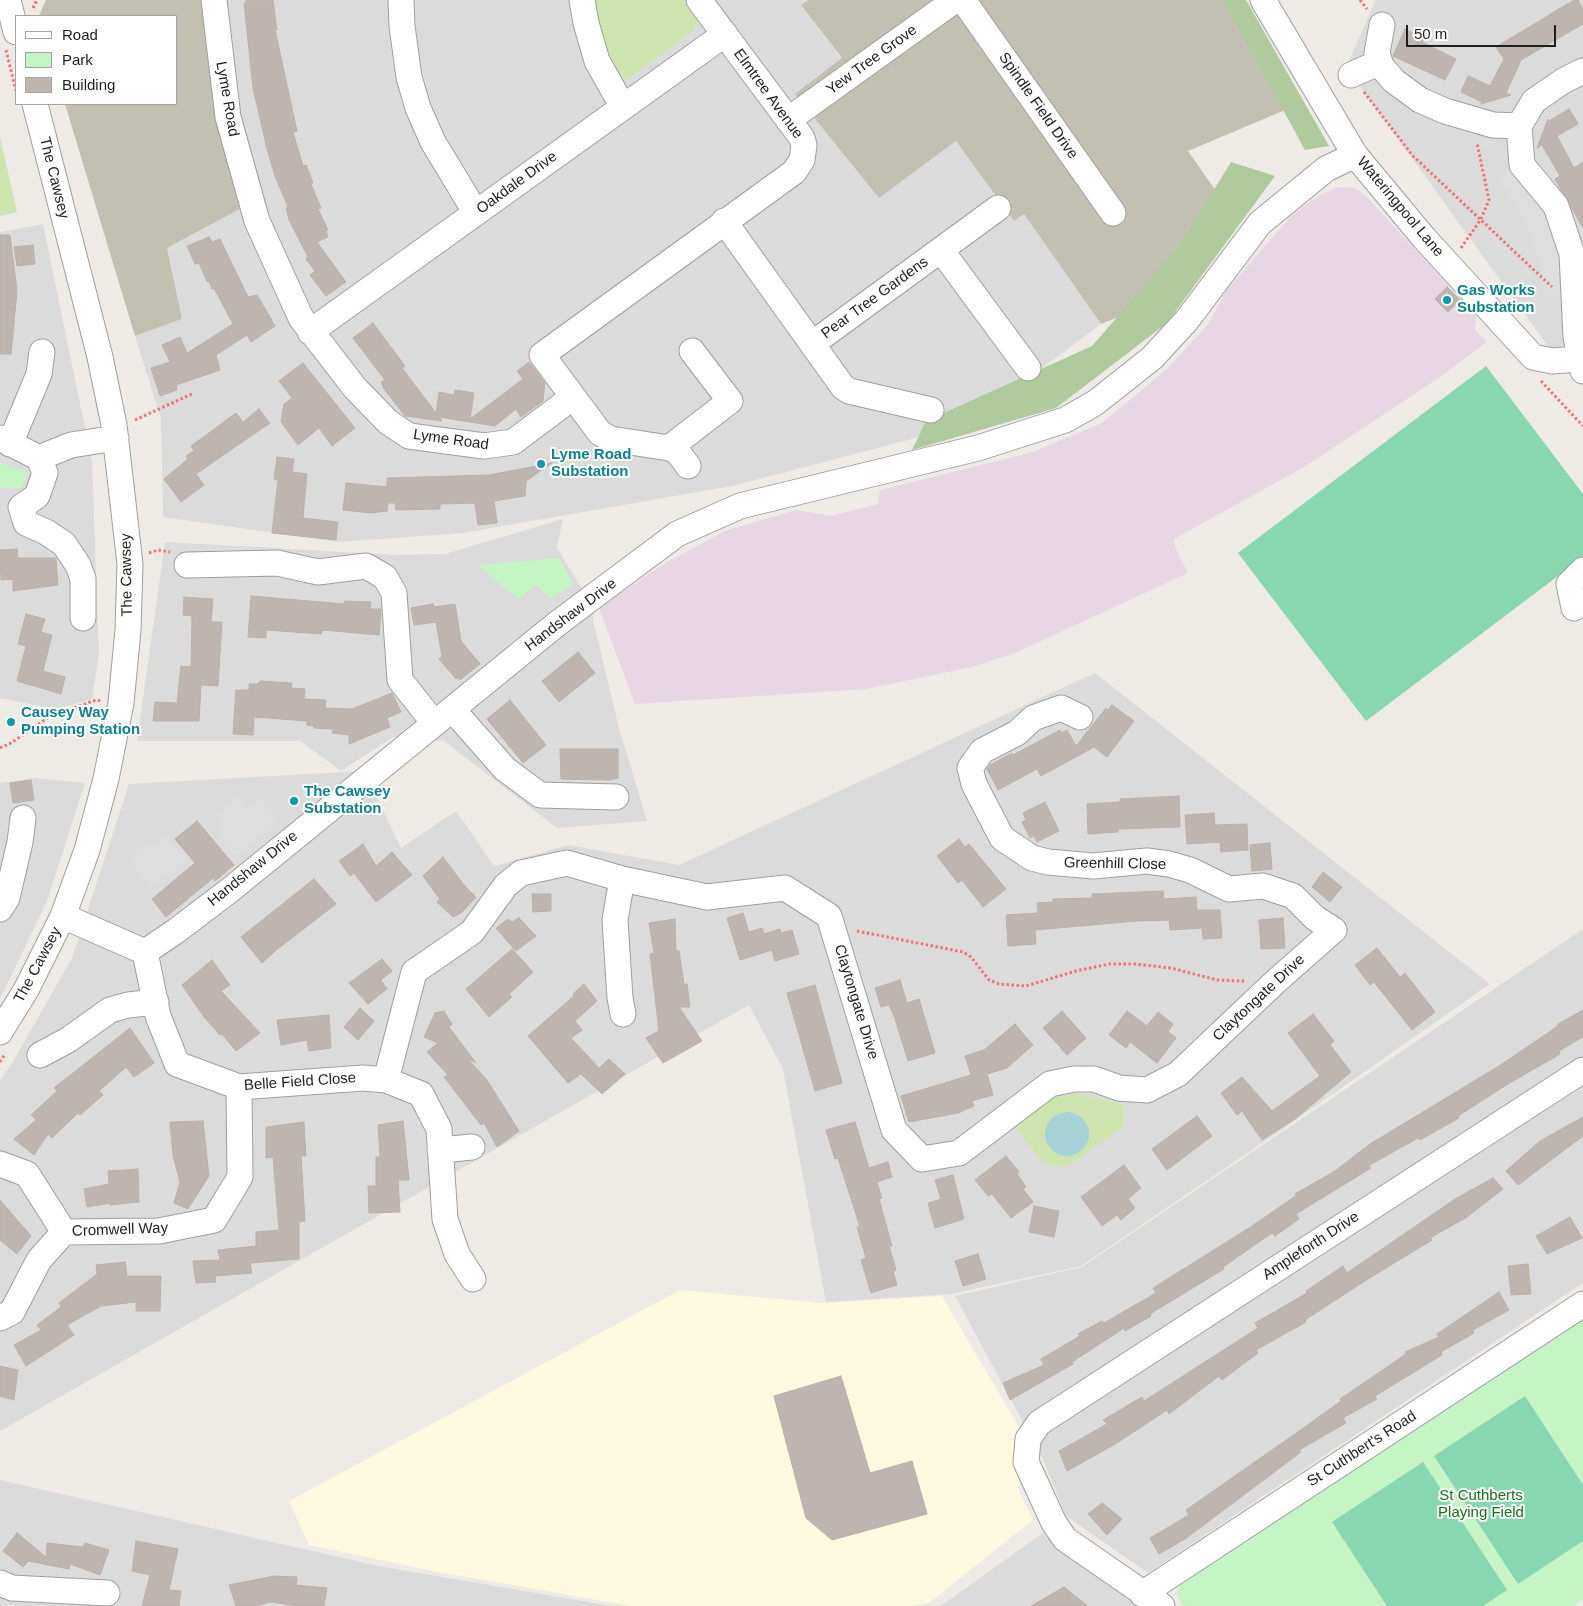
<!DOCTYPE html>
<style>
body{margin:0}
#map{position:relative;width:1583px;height:1606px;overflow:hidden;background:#eeeae5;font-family:Arial,sans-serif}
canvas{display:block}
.legend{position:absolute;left:15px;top:15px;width:162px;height:90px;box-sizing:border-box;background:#fff;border:1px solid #a5a5a5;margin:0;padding:6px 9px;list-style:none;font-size:15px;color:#1e1e1e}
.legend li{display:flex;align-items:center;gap:10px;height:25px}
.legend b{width:25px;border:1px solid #a5a5a5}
.scale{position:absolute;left:1406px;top:25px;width:150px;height:22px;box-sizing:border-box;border:2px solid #1e1e1e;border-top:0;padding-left:6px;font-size:15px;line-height:18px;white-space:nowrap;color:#1e1e1e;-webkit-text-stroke:4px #fff;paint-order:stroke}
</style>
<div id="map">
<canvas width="1583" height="1606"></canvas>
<ul class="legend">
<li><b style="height:6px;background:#fff"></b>Road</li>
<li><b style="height:14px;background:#c6f5c5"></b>Park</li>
<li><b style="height:14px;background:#beb5b1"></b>Building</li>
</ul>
<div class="scale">50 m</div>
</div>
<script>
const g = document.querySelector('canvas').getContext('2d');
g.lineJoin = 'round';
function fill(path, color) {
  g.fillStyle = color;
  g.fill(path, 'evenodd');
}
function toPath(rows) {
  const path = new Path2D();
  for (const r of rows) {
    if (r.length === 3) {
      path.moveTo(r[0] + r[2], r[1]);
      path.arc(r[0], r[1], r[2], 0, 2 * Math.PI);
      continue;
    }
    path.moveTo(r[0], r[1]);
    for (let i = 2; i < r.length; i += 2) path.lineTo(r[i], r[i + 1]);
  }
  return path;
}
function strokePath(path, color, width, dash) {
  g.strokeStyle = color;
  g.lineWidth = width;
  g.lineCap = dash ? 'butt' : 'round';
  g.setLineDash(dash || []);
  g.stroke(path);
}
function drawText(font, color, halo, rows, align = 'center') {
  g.font = font + ' Arial,sans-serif';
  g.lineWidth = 4;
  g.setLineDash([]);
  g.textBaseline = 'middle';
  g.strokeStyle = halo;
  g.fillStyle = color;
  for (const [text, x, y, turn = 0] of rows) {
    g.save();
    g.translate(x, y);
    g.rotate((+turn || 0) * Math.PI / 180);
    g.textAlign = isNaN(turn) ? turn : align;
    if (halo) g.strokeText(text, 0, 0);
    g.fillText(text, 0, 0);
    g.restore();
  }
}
const residential = toPath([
 [203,0,808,0,801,5,842,59,796,94,879,197,956,141,1014,221,1024,214,1101,324,1001,399,912,439,732,486,463,533,339,542,163,517,161,419,135,336,182,319,167,248,240,209,217,113],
 [1376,0,1583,0,1583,386,1558,360,1346,67],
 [43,224,92,462,99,654,92,699,55,709,0,698,0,232],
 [563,519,557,547,593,608,593,620,619,728,647,821,557,828,444,741,393,737,341,771,300,741,137,741,165,542,397,555,445,554],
 [1095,673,1490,984,1287,1126,1081,1266,951,1294,826,1302,783,1069,749,1005,0,1431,0,1081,11,1065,72,958,129,784,364,771,401,848,456,811,494,866,568,845,679,865],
 [35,778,85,783,47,901,0,999,0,783],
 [1583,929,1583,1283,1148,1573,1066,1516,1042,1457,955,1296,1082,1267],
 [0,1480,378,1566,612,1606,0,1606],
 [1043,1533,1056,1549,1144,1606,941,1606]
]);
const industrial = toPath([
 [1338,187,1355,188,1366,196,1476,315,1475,330,1487,342,1440,377,1306,466,1174,539,1176,549,1188,573,1015,653,972,667,866,689,635,704,599,608,667,562,725,531,796,510,830,516,878,504,880,490,1033,452,1102,423,1168,368,1209,323,1225,292,1292,215,1320,195]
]);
const education = toPath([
 [680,1290,823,1303,942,1296,1020,1429,1019,1491,1033,1520,929,1603,908,1606,632,1606,438,1572,309,1545,289,1501]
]);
const construction = toPath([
 [46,0,203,0,217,113,240,209,167,248,182,319,135,336,65,104,176,104,176,16,39,16],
 [808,0,1240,0,1297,105,1188,151,1225,204,1170,296,1101,324,1024,214,1014,221,956,141,879,198,795,94,842,58,801,5]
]);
const grass = toPath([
 [591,0,683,0,698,22,692,32,621,84,610,66],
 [0,137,17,212,0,216],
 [1075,1094,1123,1104,1124,1126,1067,1167,1051,1166,1041,1159,1013,1126,1052,1098]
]);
const forest = toPath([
 [1223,0,1246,0,1329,146,1305,150],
 [1231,162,1275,176,1167,323,1056,408,912,450,926,421,1092,346,1179,246]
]);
const park = toPath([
 [0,462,28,473,21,488,0,488],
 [559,558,573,585,551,598,536,585,518,599,477,565],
 [1583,1316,1583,1599,1574,1606,1185,1606,1181,1604,1177,1593,1182,1580]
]);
const pitch = toPath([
 [1486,366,1583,494,1583,557,1366,721,1238,553],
 [1525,1396,1583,1485,1583,1541,1518,1584,1434,1456],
 [1423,1462,1507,1590,1483,1606,1387,1606,1332,1522]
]);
const parking = toPath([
 [1522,165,1562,225,1574,292,1543,294,1541,268,1525,222,1497,177],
 [238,796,248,808,260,798,279,822,236,857,217,834,224,828,214,815],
 [166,835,186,860,151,888,128,859,151,840,154,844]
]);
const water = toPath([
 [1067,1134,22]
]);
const building = toPath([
 [246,0,273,0,277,30,275,30,297,131,293,132,303,166,306,165,313,183,311,184,321,208,318,209,328,230,326,231,328,237,317,242,346,282,326,296,310,275,315,271,306,259,308,257,289,220,286,208,288,207,275,176,267,149,253,88,244,3,246,3,246,0],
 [1574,0,1578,0,1583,9,1583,24,1521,60,1506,93,1511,95,1481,104,1482,102,1461,92,1468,76,1490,86,1504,59,1496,47,1574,0],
 [1405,29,1424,39,1422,42,1456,59,1445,80,1393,56,1405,29],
 [1569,109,1578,124,1557,136,1574,168,1583,162,1583,228,1555,179,1560,176,1542,145,1537,148,1548,119,1549,121,1569,109],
 [0,235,10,235,17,291,11,354,0,354,0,235],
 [209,237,212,242,220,239,248,297,257,295,275,326,251,342,247,335,216,355,220,370,176,385,177,390,160,396,151,368,170,362,162,345,180,337,187,353,233,324,214,288,212,289,209,281,207,282,199,263,195,264,187,246,209,237],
 [33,245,35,264,17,266,14,247,33,245],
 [1447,287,1460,300,1448,312,1435,299,1447,287],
 [373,323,405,366,402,368,436,413,439,392,454,395,455,390,474,393,470,419,523,379,517,371,529,362,545,383,543,401,521,417,516,409,495,426,439,417,442,421,405,416,384,389,381,382,385,380,353,338,373,323],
 [303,363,355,428,332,446,319,428,298,445,281,422,284,404,292,398,279,381,303,363],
 [259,409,270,423,196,474,204,485,181,502,164,479,188,459,186,456,194,451,191,446,236,413,243,422,259,409],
 [277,457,294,459,292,472,307,474,303,518,338,522,336,540,272,533,278,480,274,479,277,457],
 [552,463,526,481,525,496,494,501,497,523,478,525,475,503,440,504,440,509,396,510,395,503,388,503,387,511,371,513,343,510,346,483,387,487,387,478,489,475,552,463],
 [17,549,18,558,56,558,58,585,13,591,13,579,1,580,0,550,17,549],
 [251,596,344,604,345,601,371,602,370,609,381,609,379,635,323,630,321,634,266,630,266,638,248,637,251,596],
 [184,597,213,599,211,622,222,622,218,686,201,685,199,721,153,721,155,702,177,703,181,666,191,667,192,616,183,615,184,597],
 [433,604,434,607,455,604,461,641,480,664,460,680,458,678,456,679,439,659,442,656,436,622,414,625,411,608,433,604],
 [26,614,45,619,41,632,52,635,43,671,65,677,61,694,17,681,26,646,18,644,26,614],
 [578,652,595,673,559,702,542,681,578,652],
 [261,681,292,683,291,688,305,689,304,699,326,700,325,708,352,709,392,693,401,712,387,718,390,727,349,744,349,735,332,733,333,729,314,728,314,726,307,725,307,721,254,717,253,735,233,734,236,690,249,690,249,684,257,684,261,681],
 [510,700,546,745,523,763,487,719,510,700],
 [1112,705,1134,721,1107,757,1094,747,1041,776,1037,769,998,790,987,769,990,765,1012,753,1013,755,1060,730,1061,733,1067,730,1076,746,1106,708,1108,710,1112,705],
 [560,749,618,749,618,778,609,780,561,779,560,749],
 [31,780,34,800,13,803,10,783,31,780],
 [1179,796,1180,827,1118,829,1118,832,1088,834,1087,804,1120,802,1120,799,1179,796],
 [1045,802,1059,831,1037,842,1034,836,1030,838,1022,822,1026,820,1023,813,1045,802],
 [1214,813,1215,825,1247,824,1248,850,1221,852,1220,842,1187,844,1185,815,1214,813],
 [197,821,234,865,215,881,213,878,166,917,152,899,195,863,175,839,197,821],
 [959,839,965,847,969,844,1006,889,983,907,962,880,958,883,937,856,959,839],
 [1270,843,1272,869,1252,871,1250,845,1270,843],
 [363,844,376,866,392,852,412,875,376,902,354,873,350,876,339,861,363,844],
 [443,857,464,885,476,897,461,913,453,917,437,902,440,899,423,876,443,857],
 [1323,872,1342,887,1330,902,1312,887,1323,872],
 [314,879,336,904,275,951,262,963,241,937,314,879],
 [1163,891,1164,899,1196,897,1197,910,1220,910,1222,938,1203,939,1202,928,1170,930,1169,920,1137,921,1035,930,1036,944,1008,946,1006,915,1038,913,1037,903,1053,902,1053,899,1092,898,1092,894,1163,891],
 [532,894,551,894,551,911,533,912,532,894],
 [743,913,749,932,762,928,764,934,780,929,781,933,792,930,799,954,775,961,772,950,740,960,727,918,743,913],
 [519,918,536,936,516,951,496,928,508,919,512,922,519,918],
 [1283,918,1285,948,1261,949,1259,920,1283,918],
 [675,919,676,951,679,951,684,984,687,984,690,1007,679,1007,702,1041,663,1063,646,1038,659,1031,650,954,654,953,649,923,675,919],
 [1377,948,1400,977,1405,973,1435,1012,1412,1030,1374,982,1370,985,1355,965,1377,948],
 [512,949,533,972,509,994,512,997,489,1017,466,989,512,949],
 [382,959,392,971,381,980,387,989,368,1004,349,983,382,959],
 [212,960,230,985,221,991,260,1033,236,1051,222,1034,220,1035,204,1017,182,985,212,960],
 [900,980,907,1003,919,999,935,1053,908,1061,894,1016,889,1005,881,1007,875,988,900,980],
 [584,984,597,1001,575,1021,582,1030,571,1038,599,1068,609,1059,625,1074,602,1094,581,1074,568,1083,528,1036,574,996,573,994,584,984],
 [815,985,842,1083,815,1091,787,993,815,985],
 [360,1008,374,1021,358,1040,344,1027,360,1008],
 [1583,1010,1583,1037,1559,1051,1560,1054,1508,1084,1458,1116,1459,1118,1420,1140,1418,1138,1368,1166,1371,1168,1296,1214,1299,1219,1275,1236,1272,1233,1223,1267,1224,1269,1150,1314,1151,1316,1125,1331,1124,1328,1072,1362,1073,1364,1010,1400,1003,1383,1044,1365,1041,1359,1080,1336,1078,1334,1102,1321,1104,1323,1156,1293,1153,1288,1249,1228,1297,1195,1295,1194,1335,1171,1370,1144,1499,1066,1558,1026,1558,1024,1583,1010],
 [444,1011,452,1024,449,1027,476,1063,467,1058,487,1080,519,1131,497,1147,484,1123,481,1125,444,1077,448,1075,427,1052,438,1043,424,1037,435,1013,444,1011],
 [1062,1011,1086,1038,1067,1055,1043,1028,1062,1011],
 [1127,1011,1147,1026,1158,1012,1173,1024,1168,1032,1176,1038,1157,1063,1130,1042,1126,1048,1109,1035,1127,1011],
 [1313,1014,1334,1041,1330,1045,1351,1072,1295,1119,1262,1140,1242,1111,1237,1115,1221,1093,1242,1077,1272,1111,1320,1076,1288,1033,1313,1014],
 [329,1015,331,1048,309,1051,307,1040,281,1045,277,1020,329,1015],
 [1015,1024,1033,1045,1007,1068,987,1074,993,1095,972,1101,974,1106,958,1113,909,1122,901,1096,971,1075,965,1056,984,1050,1015,1024],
 [130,1028,154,1063,134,1077,126,1067,99,1091,103,1095,80,1115,78,1113,52,1138,48,1134,34,1155,14,1139,36,1120,31,1115,57,1091,54,1088,130,1028],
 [1197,1116,1212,1136,1167,1170,1152,1149,1197,1116],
 [1583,1117,1583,1136,1518,1185,1506,1171,1540,1141,1583,1117],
 [203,1121,209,1176,188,1209,174,1203,180,1182,173,1156,170,1122,203,1121],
 [403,1121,409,1180,398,1180,400,1212,369,1213,368,1186,376,1186,376,1157,380,1157,378,1125,403,1121],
 [304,1122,306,1156,301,1156,305,1221,299,1222,299,1259,250,1263,252,1273,215,1276,216,1282,196,1283,193,1261,220,1260,218,1250,256,1246,256,1232,279,1230,273,1157,266,1158,266,1127,304,1122],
 [855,1122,869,1168,888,1162,892,1177,877,1182,882,1198,879,1199,892,1246,889,1246,896,1270,893,1271,897,1285,871,1293,861,1260,866,1258,857,1227,860,1227,838,1158,835,1159,826,1130,855,1122],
 [1006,1156,1019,1172,1017,1174,1026,1187,1023,1189,1033,1202,1011,1218,992,1194,988,1196,975,1180,1006,1156],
 [1124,1165,1141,1188,1128,1199,1135,1208,1121,1220,1117,1215,1102,1226,1081,1197,1124,1165],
 [138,1169,139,1202,110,1205,110,1203,87,1207,84,1189,109,1184,108,1171,138,1169],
 [953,1175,964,1219,935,1228,928,1203,941,1199,935,1180,953,1175],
 [1493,1178,1503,1189,1467,1217,1430,1238,1432,1240,1368,1279,1305,1320,1306,1322,1256,1350,1258,1353,1222,1380,1219,1376,1169,1414,1167,1410,1117,1443,1067,1471,1059,1451,1107,1424,1103,1420,1142,1397,1144,1401,1258,1328,1255,1323,1307,1293,1306,1291,1343,1266,1347,1273,1455,1199,1493,1178],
 [0,1200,31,1236,17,1254,0,1240,0,1200],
 [1034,1206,1059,1211,1054,1237,1029,1232,1034,1206],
 [1570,1217,1582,1238,1547,1254,1536,1236,1570,1217],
 [978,1254,986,1279,963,1286,955,1261,978,1254],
 [125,1262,127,1276,161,1276,160,1311,136,1311,136,1302,101,1306,67,1325,74,1335,26,1366,14,1345,41,1330,37,1325,61,1307,59,1303,97,1274,96,1265,125,1262],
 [1528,1264,1531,1294,1511,1295,1508,1266,1528,1264],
 [1499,1292,1509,1310,1473,1330,1474,1333,1441,1352,1442,1355,1375,1396,1377,1399,1343,1418,1346,1423,1299,1450,1301,1452,1185,1539,1159,1554,1150,1538,1189,1515,1186,1510,1302,1429,1341,1401,1340,1399,1406,1354,1405,1352,1439,1337,1437,1334,1499,1292],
 [0,1366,18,1370,14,1400,0,1396,0,1366],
 [841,1376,870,1473,912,1461,927,1514,832,1540,806,1518,774,1396,841,1376],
 [1102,1503,1122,1519,1107,1535,1088,1514,1102,1503],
 [17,1533,46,1557,47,1543,83,1547,85,1543,109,1550,100,1575,70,1564,69,1569,28,1561,23,1567,3,1551,17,1533],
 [136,1541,178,1549,169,1590,181,1591,179,1606,142,1606,150,1575,132,1571,136,1541],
 [274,1576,297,1577,296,1585,327,1588,324,1606,299,1606,270,1602,256,1606,236,1606,229,1585,274,1576],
 [1064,1587,1088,1606,1031,1606,1064,1587]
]);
const path = toPath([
 [1360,0,1367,9],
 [33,8,37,0],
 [6,50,16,91],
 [1364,92,1413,156,1552,287],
 [1461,248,1481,219,1489,200,1477,143],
 [1541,381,1583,426],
 [135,420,194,393],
 [149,553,158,550,170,552],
 [0,748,11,743,49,717,96,700,101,701],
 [857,931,963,952,971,957,989,980,999,984,1026,986,1076,971,1109,964,1135,964,1171,968,1217,980,1244,981],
 [0,1062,5,1054]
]);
const minor = toPath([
 [8,0,16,32],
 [214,0,228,117,257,221,301,318,355,388,388,422,409,436,484,446,513,442,573,397],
 [401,0,402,26,409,77,418,108,433,142,476,213],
 [582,0,586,23,597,61,623,107],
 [963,0,1113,213],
 [1263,0,1355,155,1424,238,1533,357,1552,361,1580,359],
 [1382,25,1377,53,1381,66,1394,81,1420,100,1445,111,1493,125,1519,126],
 [1583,71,1563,81,1534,101,1519,126,1522,165,1556,206,1572,254,1576,337,1583,371],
 [1351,75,1380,62],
 [788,120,955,0],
 [724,221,843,387,849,391,931,410],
 [941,250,1028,368],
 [310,332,725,34],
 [812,344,998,208],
 [0,438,39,458,71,445,116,438],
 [10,444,39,374,42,352],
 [669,448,730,401,692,351],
 [39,458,45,473,37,496,21,507,26,523,46,532,64,544,78,565,83,579,83,618],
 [688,466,677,451,669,448,611,439,600,433,542,355,794,172,802,160,804,145,802,138,699,0],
 [187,565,277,563,318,572,366,566,385,577,394,593,400,680,434,723],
 [1574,608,1569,584,1583,570],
 [452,709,505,769,540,795,616,797],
 [622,879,615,920,620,998,623,1014],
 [0,909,7,898,20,842,23,818],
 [63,916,145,952,176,931,230,890,558,623,677,534,740,506,978,448,1065,420,1095,403,1152,358,1187,320,1260,223,1326,169,1355,155],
 [145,952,158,1016,177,1064,239,1087,363,1078,386,1080,421,1094,439,1129,445,1219,457,1254,473,1279],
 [0,1032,26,990,63,916,87,850,106,779,121,703,128,630,130,564,114,425,100,357,35,104],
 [40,1055,68,1040,110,1010,128,1005,156,1002],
 [386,1080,414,972,472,932,506,885,521,873,567,863,622,879,707,897,785,888,829,916,894,1130,922,1159,959,1153,1050,1084,1074,1079,1094,1079,1119,1088,1147,1090,1178,1074,1274,983,1334,930,1315,918,1293,896,1263,886,1229,889,1190,870,1169,864,1147,861,1093,866,1048,862,1032,858,1002,838,974,784,970,768,982,751,1017,733,1033,718,1061,708,1080,717],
 [440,1150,472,1147],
 [0,1164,27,1174,64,1232],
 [0,1318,12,1312,39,1260,64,1232,159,1231,214,1220,240,1177,239,1087],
 [0,1583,12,1588,107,1593],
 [1142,1594,1583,1304],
 [1162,1606,1065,1539,1054,1523,1026,1462,1028,1439,1039,1423,1583,1070]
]);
const markers = [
 [1447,300,5,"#0f9aa8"],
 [541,464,5,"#0f9aa8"],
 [11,722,5,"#0f9aa8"],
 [294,801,5,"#0f9aa8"]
];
const streetNames = [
 ["Yew Tree Grove",872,60,-36],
 ["Elmtree Avenue",768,94,54],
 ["Lyme Road",227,99,80],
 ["Spindle Field Drive",1038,106,55],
 ["The Cawsey",54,178,76],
 ["Oakdale Drive",517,183,-36],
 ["Wateringpool Lane",1400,207,50],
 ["Pear Tree Gardens",875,298,-36],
 ["Lyme Road",451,440,8],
 ["The Cawsey",127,575,-91],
 ["Handshaw Drive",571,615,-37],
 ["Greenhill Close",1115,864,1],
 ["Handshaw Drive",253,869,-39],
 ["The Cawsey",38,965,-62],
 ["Claytongate Drive",1259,998,-43],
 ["Claytongate Drive",856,1002,73],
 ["Belle Field Close",300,1082,-4],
 ["Cromwell Way",120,1230,-2],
 ["Ampleforth Drive",1311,1246,-33],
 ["St Cuthbert's Road",1362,1449,-33]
];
const cultureNames = [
 ["Gas Works",1457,291],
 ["Substation",1457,308],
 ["Lyme Road",551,455],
 ["Substation",551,472],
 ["Causey Way",21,713],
 ["Pumping Station",21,730],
 ["The Cawsey",304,792],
 ["Substation",304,809]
];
const parkNames = [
 ["St Cuthberts",1481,1496],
 ["Playing Field",1481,1513]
];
fill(residential, '#dcdbdb');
fill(industrial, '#e7d7e5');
fill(education, '#fcf9df');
fill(construction, '#c2c0b1');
fill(grass, '#cee4ae');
fill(forest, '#afca9c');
fill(park, '#c6f5c5');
fill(pitch, '#88d7b1');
fill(parking, '#dedede');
fill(water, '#a8d2d8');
fill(building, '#beb5b1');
strokePath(building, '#beb0a8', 1);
strokePath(minor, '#9f9f9f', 27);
strokePath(path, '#ef7575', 3, [2.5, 2.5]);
strokePath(minor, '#fff', 25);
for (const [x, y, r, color] of markers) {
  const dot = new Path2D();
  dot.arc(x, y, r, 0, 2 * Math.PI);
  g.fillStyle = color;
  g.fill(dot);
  strokePath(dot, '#fff', 2);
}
drawText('15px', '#1e1e1e', '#fff', streetNames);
drawText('bold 15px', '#0d838f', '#fff', cultureNames, 'left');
drawText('15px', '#167314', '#fff', parkNames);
</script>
